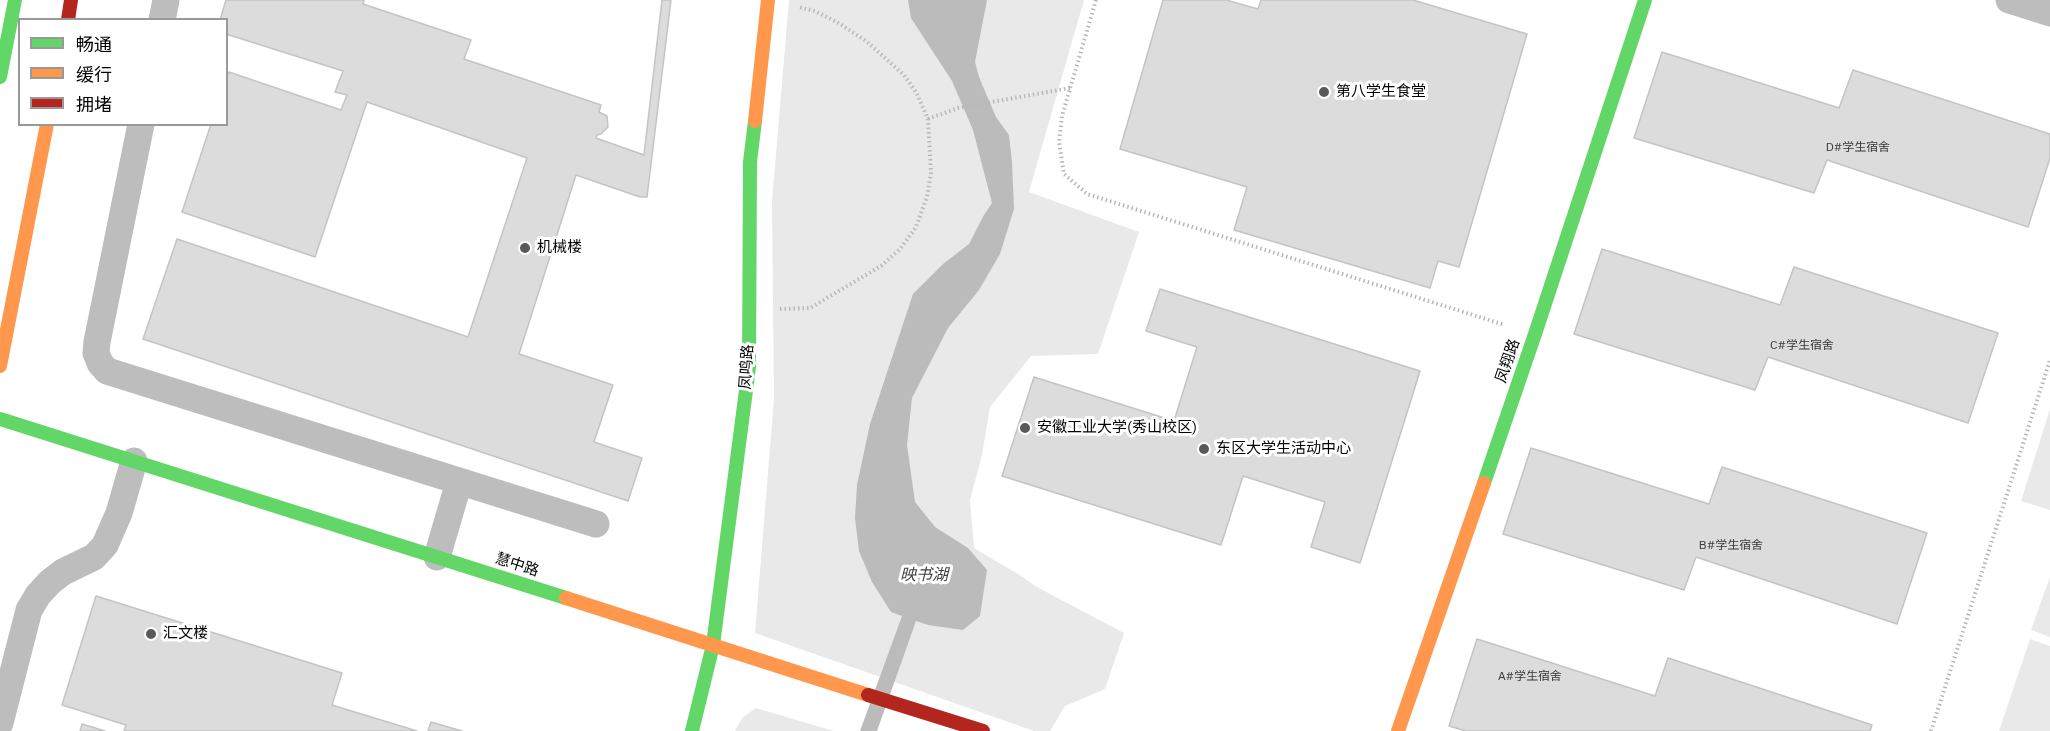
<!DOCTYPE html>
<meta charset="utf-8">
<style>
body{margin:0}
#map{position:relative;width:2050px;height:731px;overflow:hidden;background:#fff;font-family:"IBM Plex Sans","Noto Sans SC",sans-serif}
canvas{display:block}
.legend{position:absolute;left:18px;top:18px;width:210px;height:108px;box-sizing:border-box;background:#fff;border:2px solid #999;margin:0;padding:8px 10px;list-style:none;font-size:18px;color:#000}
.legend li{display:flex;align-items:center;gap:12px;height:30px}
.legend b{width:30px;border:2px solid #999}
</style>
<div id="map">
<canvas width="2050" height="731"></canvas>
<ul class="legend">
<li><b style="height:8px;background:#63d668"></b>畅通</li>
<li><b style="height:8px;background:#ff974d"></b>缓行</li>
<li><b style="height:8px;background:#b3261e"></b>拥堵</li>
</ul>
</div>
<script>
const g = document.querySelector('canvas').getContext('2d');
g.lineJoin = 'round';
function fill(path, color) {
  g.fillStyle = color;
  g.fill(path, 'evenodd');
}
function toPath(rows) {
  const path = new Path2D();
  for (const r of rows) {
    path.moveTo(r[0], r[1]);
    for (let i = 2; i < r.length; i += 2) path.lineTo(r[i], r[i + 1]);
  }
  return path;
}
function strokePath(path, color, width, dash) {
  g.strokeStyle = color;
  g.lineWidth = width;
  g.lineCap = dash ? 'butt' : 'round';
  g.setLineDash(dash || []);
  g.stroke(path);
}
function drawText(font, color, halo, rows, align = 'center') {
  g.font = font + ' "IBM Plex Sans","Noto Sans SC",sans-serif';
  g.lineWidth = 6;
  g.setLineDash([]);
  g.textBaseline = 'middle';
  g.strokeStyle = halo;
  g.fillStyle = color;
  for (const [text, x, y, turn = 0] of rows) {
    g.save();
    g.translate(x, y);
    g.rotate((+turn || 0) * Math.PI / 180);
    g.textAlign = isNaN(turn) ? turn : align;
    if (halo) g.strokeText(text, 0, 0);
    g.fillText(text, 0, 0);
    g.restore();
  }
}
const green = toPath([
 [789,0,1084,0,1029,192,1139,232,1098,354,1031,356,990,407,982,455,970,500,974,548,1023,577,1035,586,1124,633,1105,689,1065,706,1050,731,1034,731,755,633,774,399,772,202],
 [2050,409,2050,510,2021,501],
 [2050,577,2050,637,2031,630],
 [2030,639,2050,646,2050,731,1999,731],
 [756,708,766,711,834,731,735,731,742,718]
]);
const water = toPath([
 [908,0,987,0,975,62,979,77,996,117,1009,135,1012,162,1014,209,1000,254,979,290,948,328,912,398,907,445,915,502,935,527,968,548,987,570,980,616,963,630,928,625,916,621,877,731,860,731,902,616,891,612,872,582,859,551,855,518,857,485,870,424,913,294,943,264,969,244,984,215,992,203,973,130,952,81,911,18]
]);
const building = toPath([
 [226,0,364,0,363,4,471,40,464,59,601,105,599,112,607,116,608,127,601,134,597,135,596,138,644,155,662,0,671,0,647,197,640,197,576,175,519,354,613,385,594,442,642,458,628,501,143,339,177,239,468,337,527,158,367,102,315,257,182,212,211,124,226,124,226,78,229,72,341,110,347,95,335,92,343,71,226,34,226,20,220,20,226,0],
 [1163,0,1226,0,1258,9,1261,0,1413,0,1527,34,1459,267,1438,261,1430,288,1234,230,1247,187,1120,149,1163,0],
 [1662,52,1839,108,1853,70,2050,134,2050,158,2028,227,1827,160,1814,193,1634,138,1662,52],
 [1602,249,1780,305,1794,267,1998,333,1968,423,1768,357,1755,390,1574,334,1602,249],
 [1160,289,1420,371,1360,563,1311,547,1325,502,1243,476,1221,545,1002,476,1034,377,1174,421,1197,347,1146,331,1160,289],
 [1531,448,1709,504,1722,467,1927,533,1897,624,1696,557,1684,590,1503,534,1531,448],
 [96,596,342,673,332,705,417,731,124,731,126,725,62,705,96,596],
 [1477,639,1655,696,1668,658,1872,725,1870,731,1466,731,1449,726,1477,639],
 [431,722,462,731,428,731,431,722],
 [82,724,105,731,80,731,82,724]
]);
const path = toPath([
 [1096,0,1062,116,1059,142,1064,174,1087,194,1505,325],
 [928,119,958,108,1070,88],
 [780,309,810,308,881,266,900,249,916,227,927,197,931,173,928,119,916,92,904,75,866,41,837,22,815,11,798,7],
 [1931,731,2050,360]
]);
const street = toPath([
 [2009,0,2050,13],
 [162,20,166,0],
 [141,124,97,342,96,353,100,363,107,371,596,524],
 [437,557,459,482],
 [0,723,29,610,38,595,50,582,63,572,94,557,105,545,119,513,134,461]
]);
const fast = toPath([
 [0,77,15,0],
 [0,419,566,598],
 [1484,483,1535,334,1645,0],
 [692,731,713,645,749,367,750,162,755,121]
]);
const slow = toPath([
 [755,121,768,0],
 [0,366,47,124],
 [566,598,868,695],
 [1398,731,1484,483]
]);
const jam = toPath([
 [68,20,71,0],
 [868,695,983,731]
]);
const markers = [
 [1324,92,6,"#595959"],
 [525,248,6,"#595959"],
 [1025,428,6,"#595959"],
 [1204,449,6,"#595959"],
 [151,634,6,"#595959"]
];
const numberNames = [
 ["D#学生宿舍",1858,148],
 ["C#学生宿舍",1802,346],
 ["B#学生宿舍",1731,546],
 ["A#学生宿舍",1530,677]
];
const poiNames = [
 ["第八学生食堂",1336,92],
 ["机械楼",537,248],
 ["安徽工业大学(秀山校区)",1037,428],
 ["东区大学生活动中心",1216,449],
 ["汇文楼",163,634]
];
const streetNames = [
 ["凤翔路",1508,361,-71],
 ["凤鸣路",747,367,-86],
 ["慧中路",517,565,18]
];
const waterNames = [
 ["映书湖",924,575]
];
fill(green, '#e9e9e9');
fill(water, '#bbb');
fill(building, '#dcdcdc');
strokePath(building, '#c4c4c4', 1.5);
strokePath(path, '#b8b8b8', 4, [1.5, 3]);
strokePath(street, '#bdbdbd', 27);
strokePath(fast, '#63d668', 14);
strokePath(slow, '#ff974d', 14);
strokePath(jam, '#b3261e', 14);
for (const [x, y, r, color] of markers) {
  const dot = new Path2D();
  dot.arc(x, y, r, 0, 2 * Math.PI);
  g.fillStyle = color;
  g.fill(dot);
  strokePath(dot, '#fff', 2);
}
drawText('12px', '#373737', null, numberNames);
drawText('15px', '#000', '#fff', poiNames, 'left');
drawText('15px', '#000', '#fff', streetNames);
drawText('italic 16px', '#3f3f3f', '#fff', waterNames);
</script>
